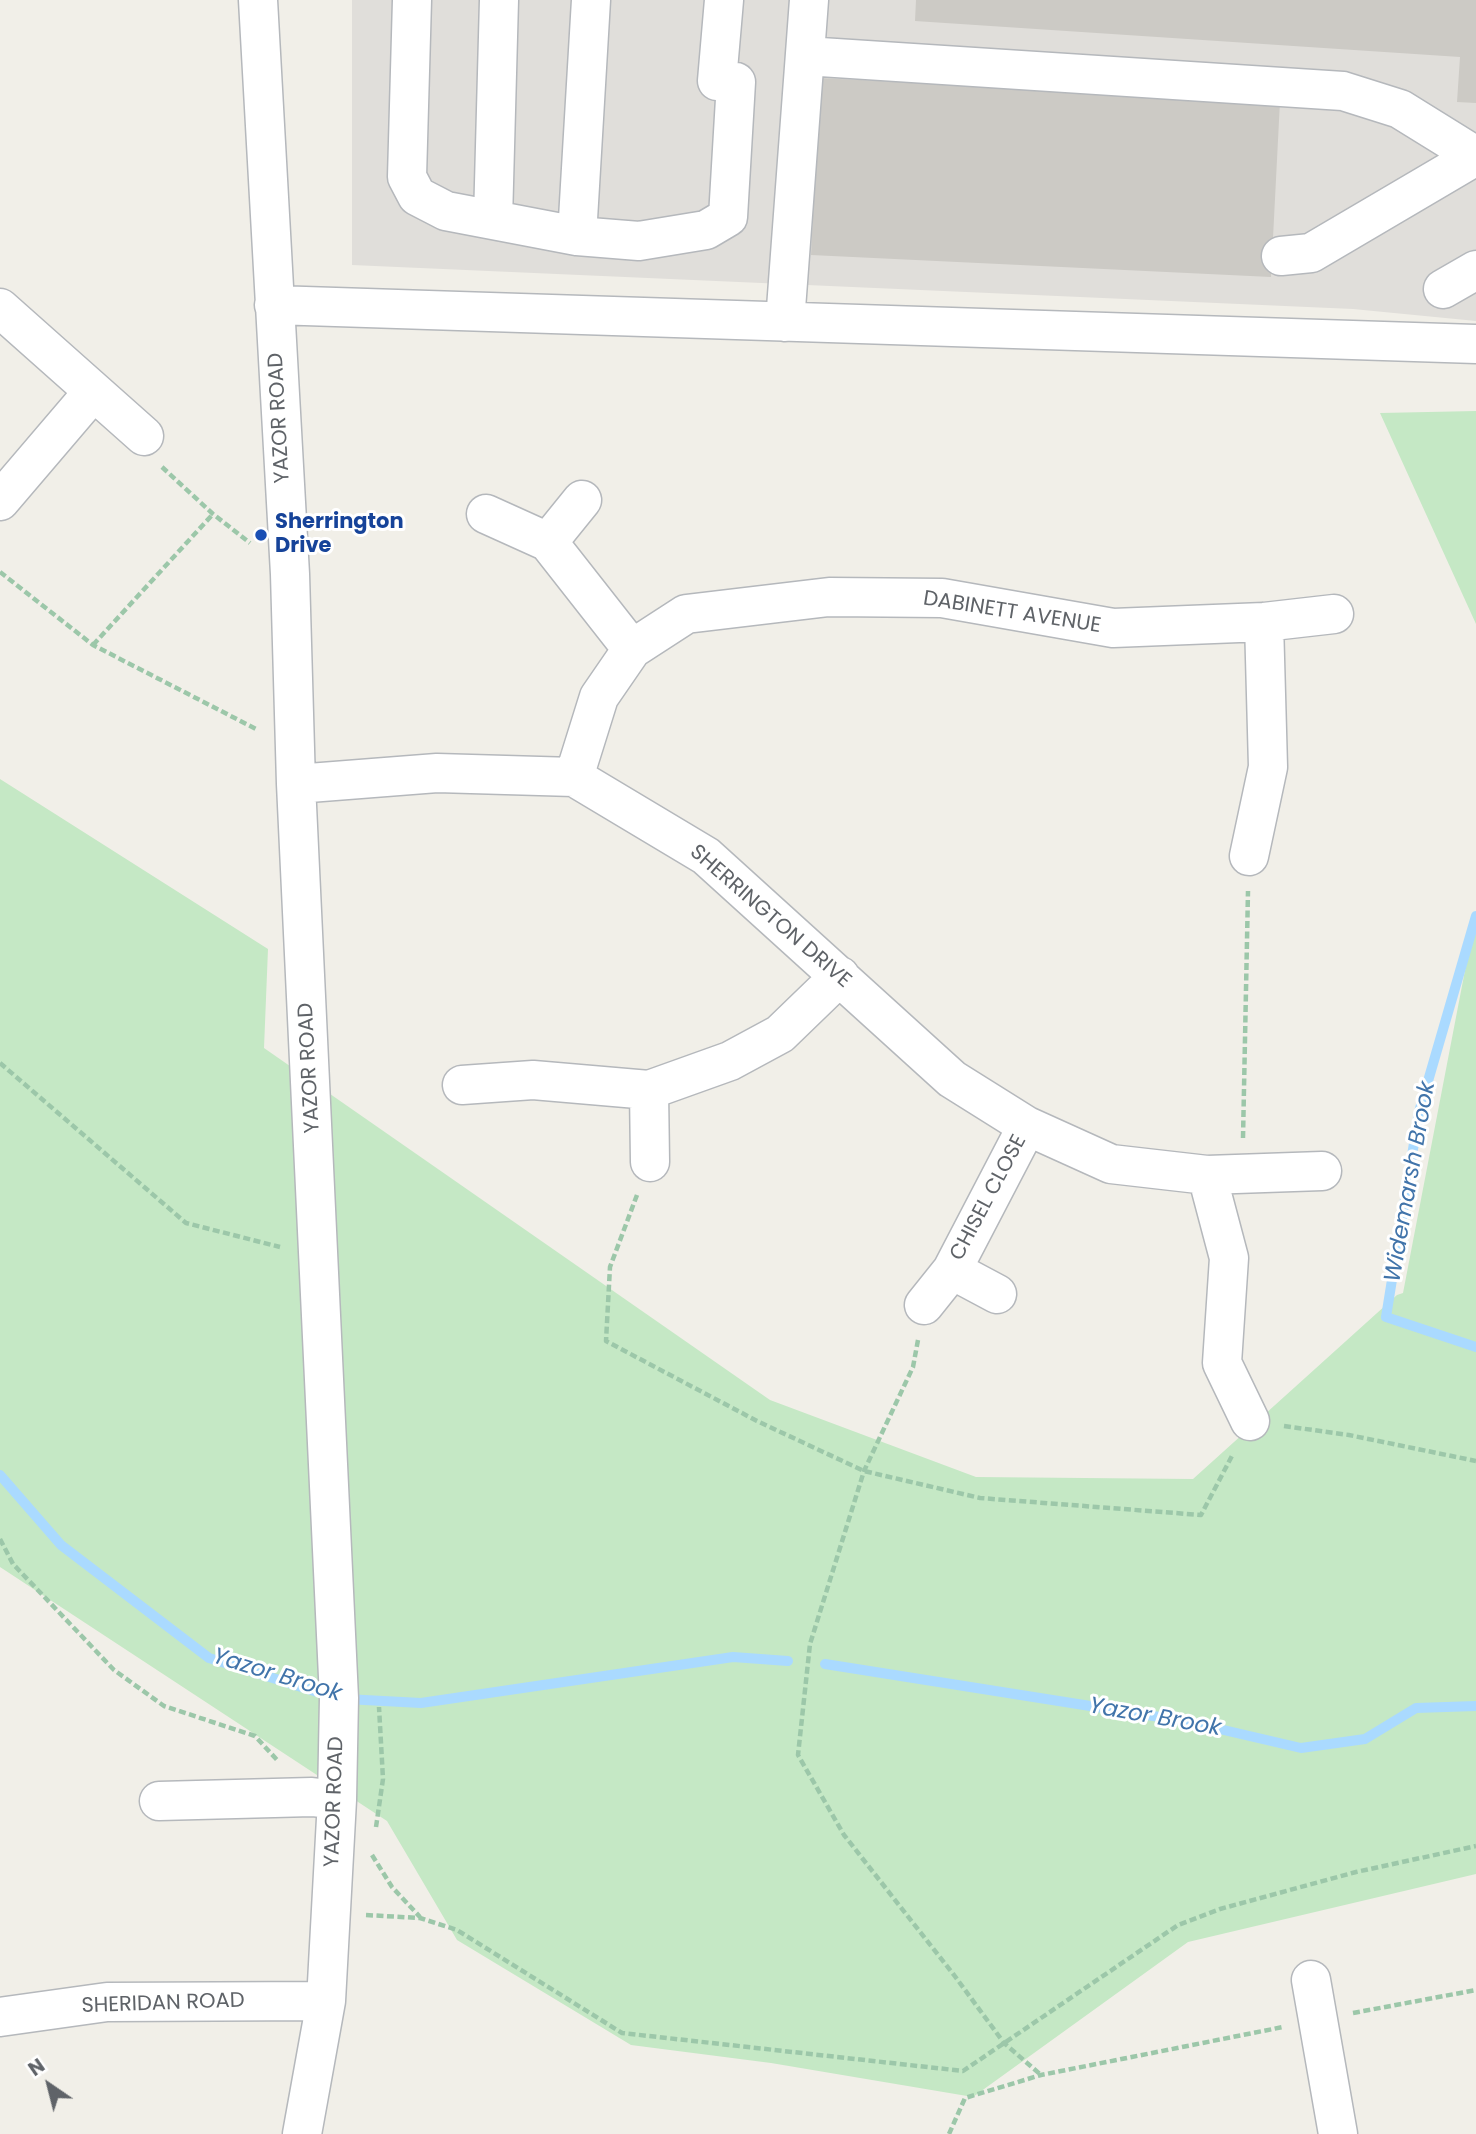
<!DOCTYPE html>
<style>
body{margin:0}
#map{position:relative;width:1476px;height:2134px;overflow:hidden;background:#f1efe8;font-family:Poppins,sans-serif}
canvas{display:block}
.north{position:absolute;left:14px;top:2050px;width:70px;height:70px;-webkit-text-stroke:5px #fff;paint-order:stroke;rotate:325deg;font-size:19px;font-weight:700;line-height:28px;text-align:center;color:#5f6368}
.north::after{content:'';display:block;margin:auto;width:24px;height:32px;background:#5f6368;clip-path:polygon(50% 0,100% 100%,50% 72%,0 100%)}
</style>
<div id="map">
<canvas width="1476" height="2134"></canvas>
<div class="north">N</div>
</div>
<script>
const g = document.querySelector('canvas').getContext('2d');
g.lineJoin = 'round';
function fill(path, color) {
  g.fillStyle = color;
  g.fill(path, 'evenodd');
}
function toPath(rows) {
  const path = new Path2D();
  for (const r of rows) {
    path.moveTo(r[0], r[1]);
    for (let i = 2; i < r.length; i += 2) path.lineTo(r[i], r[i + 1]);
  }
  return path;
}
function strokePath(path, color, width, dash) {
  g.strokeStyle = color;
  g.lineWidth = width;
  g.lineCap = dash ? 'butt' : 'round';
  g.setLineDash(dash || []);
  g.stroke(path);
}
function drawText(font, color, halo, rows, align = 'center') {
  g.font = font + ' Poppins,sans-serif';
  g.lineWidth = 6;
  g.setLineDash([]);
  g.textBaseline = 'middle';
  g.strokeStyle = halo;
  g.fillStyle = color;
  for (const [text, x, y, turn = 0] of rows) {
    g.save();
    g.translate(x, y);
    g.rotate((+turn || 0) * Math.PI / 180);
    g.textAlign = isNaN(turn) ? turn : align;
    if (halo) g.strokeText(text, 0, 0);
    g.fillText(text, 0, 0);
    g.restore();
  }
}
const industrial = toPath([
 [352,0,1476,0,1476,321,1353,309,352,265]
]);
const green = toPath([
 [1476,411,1476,624,1380,413],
 [0,779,268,949,264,1048,770,1400,976,1477,1193,1479,1397,1295,1403,1293,1476,913,1476,1874,1188,1942,973,2097,771,2063,631,2045,457,1940,387,1821,0,1567]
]);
const stream = toPath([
 [1476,916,1419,1112,1386,1317,1476,1347],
 [0,1475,61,1545,209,1658,330,1696],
 [825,1664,1185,1721,1301,1748,1365,1739,1416,1708,1476,1706],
 [346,1699,421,1703,733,1657,788,1661]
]);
const building = toPath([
 [916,0,1476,0,1476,103,1457,102,1460,57,915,21],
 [820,78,1280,101,1271,277,811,255]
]);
const path = toPath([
 [162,467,213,514,250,543],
 [0,572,93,645,258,730],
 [93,645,213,514],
 [0,1063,186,1223,280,1247],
 [1243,1138,1248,891],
 [637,1195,610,1267,606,1341,757,1421,864,1471,980,1498,1201,1515,1233,1454],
 [918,1340,913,1367,864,1471,810,1644,798,1755,844,1835,954,1975,1004,2043,1041,2075],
 [1284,1426,1349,1435,1476,1461],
 [0,1539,13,1564,114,1670,164,1706,255,1736,278,1761],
 [376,1827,383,1779,379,1707],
 [372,1855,392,1887,420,1917],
 [366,1915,420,1918,457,1930,622,2033,963,2071,1178,1925,1220,1909,1356,1872,1476,1846],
 [1353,2013,1476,1990],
 [949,2134,965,2098,1041,2075,1283,2027]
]);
const minor = toPath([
 [258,0,290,574,296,784,339,1698,337,1800,326,2001,302,2134],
 [412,0,407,177,417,196,446,211,577,236,639,241,706,230,728,217,736,82,717,81,724,0],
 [805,56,1343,91,1400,109,1476,156],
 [493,220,499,0],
 [577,236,591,0],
 [1281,256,1311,253,1476,156],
 [1443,289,1476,270],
 [274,305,1476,344],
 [0,308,144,436],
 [785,322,809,0],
 [0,501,93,392],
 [486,514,548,542,632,649],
 [548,542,582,500],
 [574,777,599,697,632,649,686,614,829,597,942,598,1113,628,1264,622,1334,614],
 [296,784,437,773,574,777,706,856,952,1079,1027,1126,1111,1164,1207,1175,1322,1171],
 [1249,856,1268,767,1264,622],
 [462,1085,533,1080,649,1090,730,1061,780,1034,840,976],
 [649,1090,650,1162],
 [1207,1175,1229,1258,1222,1363,1250,1421],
 [952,1270,997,1294],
 [924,1305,952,1270,1027,1126],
 [159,1801,312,1797,337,1800],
 [1311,1980,1338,2134],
 [0,2017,107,2002,326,2001]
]);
const markers = [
 [261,535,7,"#1a4fb4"]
];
const streetNames = [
 ["YAZOR ROAD",280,418,-93],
 ["DABINETT AVENUE",1012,613,9],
 ["SHERRINGTON DRIVE",770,917,41],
 ["YAZOR ROAD",310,1068,-93],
 ["CHISEL CLOSE",989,1198,-62],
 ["YAZOR ROAD",335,1802,-88],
 ["SHERIDAN ROAD",163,2004,-2]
];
const transitNames = [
 ["Sherrington",275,523],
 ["Drive",275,547]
];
const waterNames = [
 ["Widemarsh Brook",1411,1182,-80],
 ["Yazor Brook",277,1676,17],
 ["Yazor Brook",1155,1718,10]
];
fill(industrial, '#e0deda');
fill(green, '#c5e8c5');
strokePath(stream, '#aadaff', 10);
fill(building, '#cccac5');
strokePath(minor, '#b5b8bc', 41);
strokePath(path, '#9cc7a9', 4.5, [7, 3.5]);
strokePath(minor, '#fff', 38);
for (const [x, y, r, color] of markers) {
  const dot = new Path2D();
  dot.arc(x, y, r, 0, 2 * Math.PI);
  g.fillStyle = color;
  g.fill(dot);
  strokePath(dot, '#fff', 2.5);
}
drawText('21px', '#5f6368', '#fff', streetNames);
drawText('bold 21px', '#164399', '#fff', transitNames, 'left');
drawText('italic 23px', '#4174aa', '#fff', waterNames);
</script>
